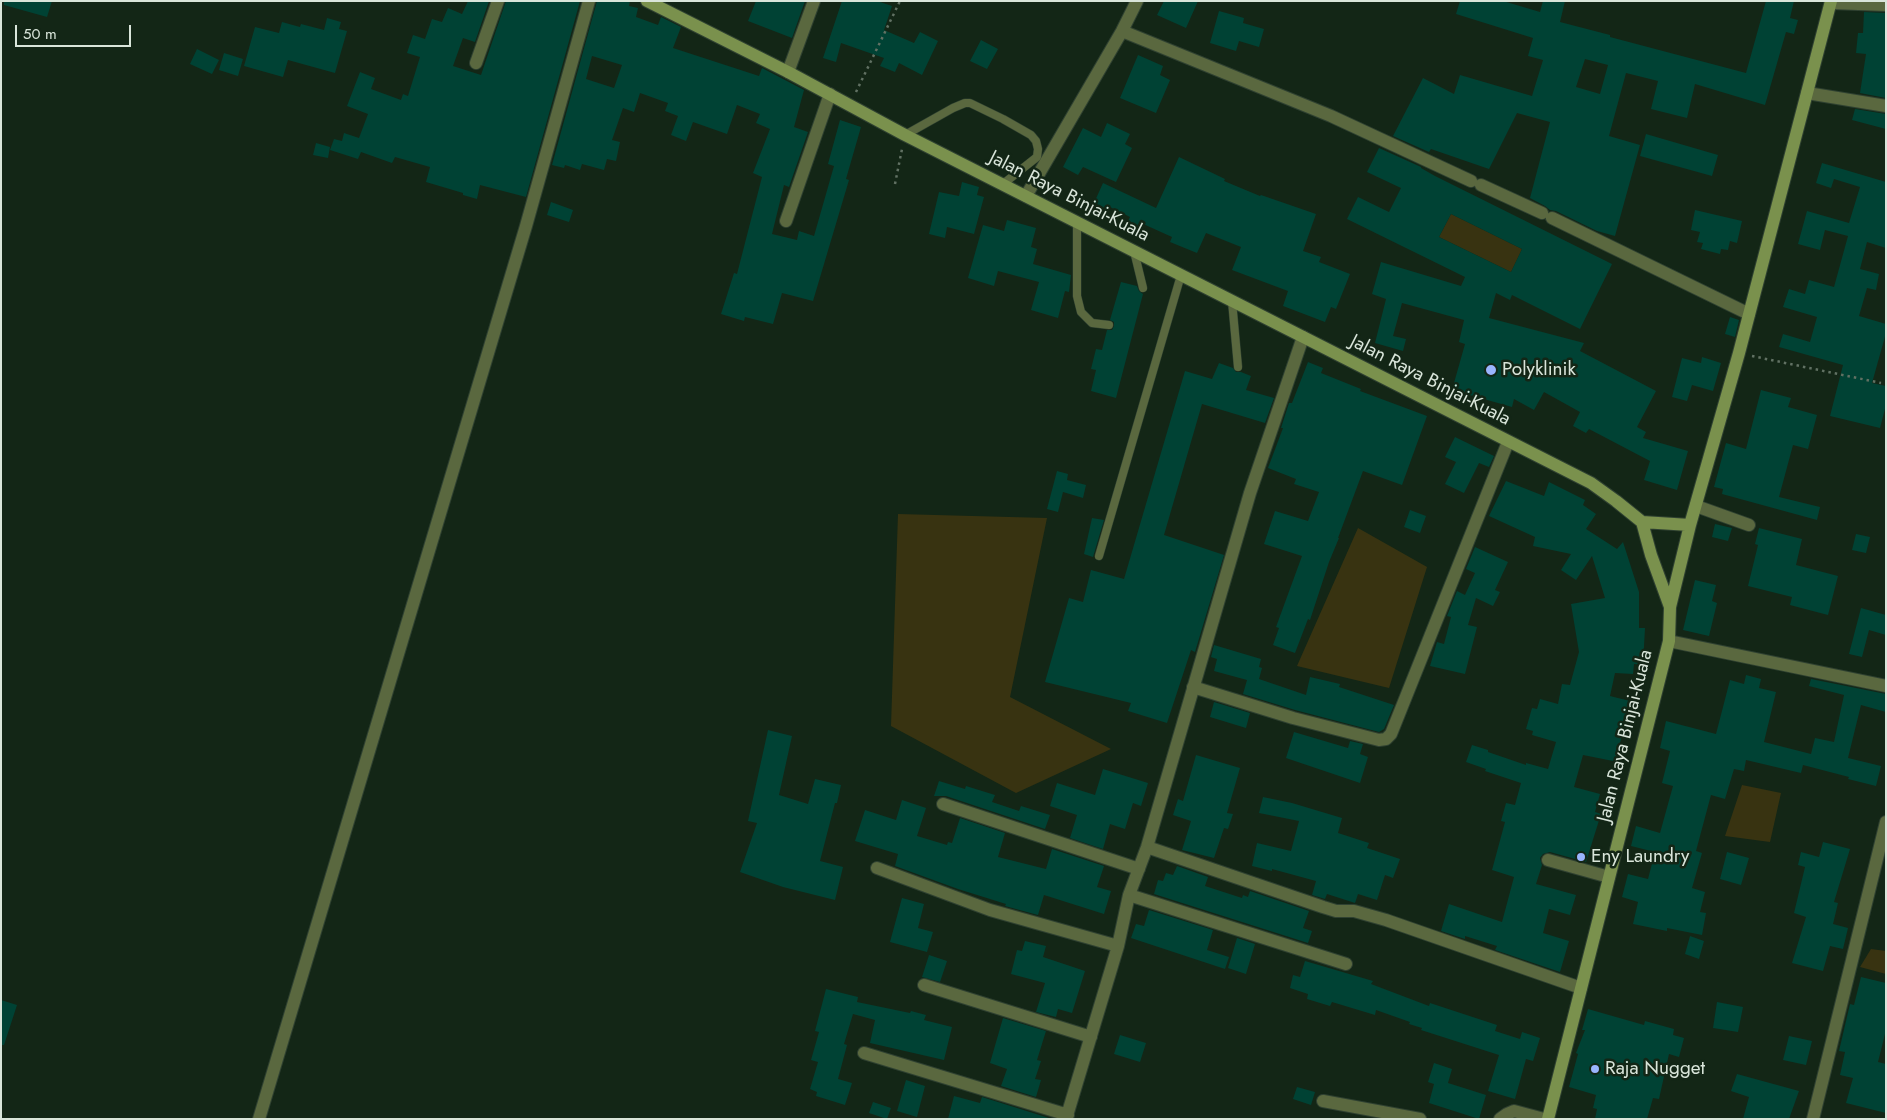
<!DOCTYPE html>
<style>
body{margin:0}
#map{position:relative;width:1887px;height:1120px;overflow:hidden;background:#132616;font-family:Jost,sans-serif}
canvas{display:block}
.frame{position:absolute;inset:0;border:2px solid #d9e5da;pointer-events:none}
.scale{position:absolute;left:15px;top:25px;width:116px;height:22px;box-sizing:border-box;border:2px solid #d9e5da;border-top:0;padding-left:6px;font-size:15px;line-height:18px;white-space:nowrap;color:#d9e5da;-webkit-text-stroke:4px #132616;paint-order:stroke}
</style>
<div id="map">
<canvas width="1887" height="1120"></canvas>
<div class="frame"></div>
<div class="scale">50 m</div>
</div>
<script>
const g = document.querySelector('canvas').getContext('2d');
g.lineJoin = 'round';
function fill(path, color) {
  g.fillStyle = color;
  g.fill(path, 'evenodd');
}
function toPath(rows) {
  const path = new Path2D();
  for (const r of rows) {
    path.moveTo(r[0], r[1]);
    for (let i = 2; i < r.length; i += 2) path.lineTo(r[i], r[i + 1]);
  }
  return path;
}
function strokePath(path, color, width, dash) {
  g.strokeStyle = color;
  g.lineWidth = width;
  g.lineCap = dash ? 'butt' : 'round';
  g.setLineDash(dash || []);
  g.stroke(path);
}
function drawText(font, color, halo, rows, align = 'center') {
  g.font = font + ' Jost,sans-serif';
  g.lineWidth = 5;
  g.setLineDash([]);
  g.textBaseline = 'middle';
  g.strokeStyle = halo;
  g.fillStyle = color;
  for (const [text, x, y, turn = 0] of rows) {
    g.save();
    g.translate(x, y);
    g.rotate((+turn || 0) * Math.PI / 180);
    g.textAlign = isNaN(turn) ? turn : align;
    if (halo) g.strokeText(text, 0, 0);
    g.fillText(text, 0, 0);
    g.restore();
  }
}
const green = toPath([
 [1451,214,1522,249,1511,272,1439,237],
 [898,514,1047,518,1010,697,1111,749,1016,793,891,726],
 [1358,528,1427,567,1389,688,1297,666],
 [1742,785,1781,793,1770,842,1725,836],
 [1871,949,1886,951,1886,974,1860,967]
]);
const building = toPath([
 [4,1,52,1,47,17,4,5],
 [468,1,489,1,475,42,463,38,453,66,481,75,506,1,580,1,526,197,480,185,477,199,463,195,463,193,426,182,430,167,395,157,392,163,361,152,358,159,330,150,334,139,342,141,344,133,359,138,368,114,347,106,360,72,375,78,371,89,401,100,403,94,408,96,420,57,407,53,413,35,425,39,432,19,442,22,448,8,462,14],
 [597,1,630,1,629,6,638,8,636,17,658,25,661,17,681,27,673,48,759,76,762,68,804,90,794,127,808,132,789,187,784,185,772,234,797,240,799,231,814,236,834,166,828,164,840,120,861,127,846,179,849,180,813,301,782,293,773,324,745,317,744,321,721,314,734,273,737,274,762,177,753,173,770,129,756,123,760,114,737,105,727,134,693,122,686,141,671,135,678,116,665,111,668,103,640,93,634,112,623,108,612,140,620,142,616,161,607,159,604,170,582,164,580,170,565,165,564,168,552,165],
 [592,56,622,65,614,88,586,79],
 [756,1,805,1,792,38,748,21],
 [842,1,877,1,892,6,884,30,914,43,920,32,938,41,922,75,899,63,895,72,880,66,884,58,841,43,836,62,823,58],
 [1164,1,1198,1,1186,28,1157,15],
 [1460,1,1503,1,1540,12,1543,1,1565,1,1560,22,1610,35,1610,37,1746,73,1766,1,1794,1,1790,18,1798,20,1794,34,1786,32,1765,105,1695,84,1687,118,1651,109,1658,81,1626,73,1609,136,1640,145,1615,236,1597,231,1556,211,1550,210,1545,206,1530,198,1550,122,1517,113,1489,169,1431,149,1429,152,1393,136,1423,78,1454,94,1460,75,1532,96,1543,60,1528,56,1533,38,1456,14],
 [1585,59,1608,65,1600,94,1576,87],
 [1219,11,1244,18,1243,23,1264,29,1259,47,1239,41,1236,51,1210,43],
 [1864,12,1886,13,1886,98,1860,93,1866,54,1856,53,1858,33,1863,33],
 [327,18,341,22,339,29,347,31,335,73,288,60,283,77,244,66,255,27,279,33,282,22,300,27,301,24,324,30],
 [981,40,998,49,987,69,970,61],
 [197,49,219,60,212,74,190,64],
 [224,53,243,59,238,76,219,70],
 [1138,55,1163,66,1160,75,1170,80,1156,113,1120,98],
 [1855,109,1886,114,1886,129,1852,120],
 [1107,123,1130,134,1125,144,1132,148,1116,182,1083,167,1078,175,1063,167,1083,128,1101,137],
 [1646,134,1718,155,1712,176,1640,156],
 [316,143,330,147,328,158,313,155],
 [1379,148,1421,167,1421,168,1435,176,1612,264,1580,329,1512,295,1510,300,1496,293,1489,318,1584,343,1580,351,1656,391,1637,427,1646,432,1643,438,1688,451,1677,490,1644,480,1650,461,1589,429,1586,433,1573,426,1580,412,1544,392,1534,410,1514,399,1512,407,1452,390,1465,344,1459,342,1464,320,1402,303,1393,336,1406,339,1403,351,1375,343,1386,299,1372,294,1381,262,1461,286,1465,277,1347,219,1358,197,1389,212,1401,188,1367,172],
 [1451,214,1522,249,1511,272,1439,237],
 [1179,157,1225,179,1224,181,1260,196,1261,195,1316,214,1303,251,1321,257,1319,262,1350,274,1336,309,1331,307,1325,322,1283,306,1288,291,1232,270,1241,247,1206,233,1197,253,1170,242,1172,237,1141,223,1139,229,1127,223,1130,217,1108,206,1107,209,1094,203,1103,183,1156,208],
 [1822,163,1886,182,1886,248,1867,242,1860,269,1879,274,1876,290,1867,288,1859,316,1886,324,1886,333,1872,383,1886,386,1886,405,1880,428,1830,416,1843,365,1779,347,1783,334,1810,342,1817,317,1783,307,1789,289,1805,294,1809,280,1834,287,1848,236,1825,230,1820,250,1798,244,1807,211,1849,223,1860,187,1834,179,1831,188,1816,183],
 [962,182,979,187,977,195,984,197,974,234,947,227,945,238,929,234,939,192,959,196],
 [551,202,573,210,569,222,547,215],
 [1695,210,1742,221,1737,243,1730,241,1728,250,1721,249,1720,254,1701,249,1703,243,1697,242,1700,232,1691,230],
 [1007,220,1036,228,1031,247,1037,249,1033,264,1071,275,1069,292,1065,291,1058,318,1031,310,1039,282,998,271,994,286,968,278,983,225,1004,231],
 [1121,282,1137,286,1139,291,1143,294,1116,398,1091,391,1096,370,1091,369,1096,349,1102,350,1107,330,1112,330,1114,326,1114,322,1110,320],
 [1730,317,1739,320,1735,337,1725,334],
 [1702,357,1721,363,1713,391,1692,385,1687,401,1672,397,1682,358,1701,363],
 [1308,362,1323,368,1321,373,1361,389,1360,391,1427,416,1402,485,1363,471,1338,538,1339,538,1329,562,1310,620,1308,619,1295,653,1273,645,1279,628,1276,627,1302,556,1264,544,1275,511,1308,521,1319,492,1294,484,1296,479,1268,468,1283,428,1281,428,1289,403,1292,403],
 [1219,363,1233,368,1236,372,1241,372,1251,376,1246,390,1274,398,1265,423,1202,404,1164,535,1224,555,1195,652,1191,650,1167,723,1128,711,1131,703,1045,682,1069,598,1083,602,1091,570,1124,579,1185,371,1212,379],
 [1761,390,1791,398,1788,407,1817,415,1808,449,1793,445,1779,497,1820,507,1817,520,1722,494,1723,489,1714,487,1726,443,1746,449],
 [1455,437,1494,456,1489,467,1479,463,1464,493,1445,484,1456,462,1445,457],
 [1057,471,1068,474,1067,480,1086,485,1083,498,1063,492,1058,512,1047,509],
 [1506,481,1544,496,1549,482,1585,500,1583,505,1596,514,1586,529,1617,549,1623,542,1639,592,1639,628,1645,628,1643,665,1634,664,1633,674,1615,673,1610,696,1630,701,1619,748,1622,749,1618,762,1583,755,1574,787,1600,794,1595,812,1601,814,1586,862,1550,852,1543,854,1540,858,1542,865,1536,884,1576,895,1570,915,1549,909,1543,933,1569,941,1560,972,1495,950,1497,946,1465,936,1465,939,1441,931,1449,904,1502,922,1514,877,1492,870,1505,822,1501,821,1506,803,1515,805,1521,783,1485,771,1486,769,1466,762,1472,745,1488,750,1488,752,1526,765,1526,763,1548,769,1556,742,1532,735,1533,731,1526,729,1532,708,1537,709,1540,699,1558,704,1562,684,1570,685,1579,652,1571,604,1605,598,1592,556,1576,580,1561,570,1571,554,1533,546,1535,537,1489,516],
 [1410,510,1426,516,1420,533,1404,527],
 [1092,518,1104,520,1093,557,1084,554],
 [1715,524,1732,528,1728,541,1712,537],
 [1759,528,1802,539,1796,565,1838,576,1828,615,1790,605,1792,597,1748,586,1758,545,1755,544],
 [1856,534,1870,537,1866,553,1852,550],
 [1475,547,1508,562,1495,590,1500,592,1493,606,1476,598,1468,625,1477,627,1465,674,1430,666,1437,642,1444,644,1451,617,1447,616,1457,591,1465,595,1475,573,1466,569],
 [1695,580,1716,585,1712,601,1717,603,1709,636,1683,630],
 [1861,608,1886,615,1886,635,1869,630,1862,657,1849,654],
 [1214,645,1261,659,1259,667,1262,668,1259,679,1306,695,1310,677,1340,684,1339,687,1394,705,1384,729,1379,732,1295,710,1243,694,1247,680,1214,671,1217,659,1211,657],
 [1746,675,1761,679,1759,688,1776,692,1764,742,1811,754,1815,738,1834,742,1844,695,1809,686,1811,679,1886,694,1886,712,1861,705,1848,758,1881,766,1876,786,1848,779,1849,777,1803,765,1801,773,1746,760,1744,771,1734,769,1725,799,1711,795,1696,851,1702,853,1692,888,1705,892,1700,912,1706,913,1702,935,1667,928,1667,931,1633,924,1638,902,1622,897,1628,874,1648,879,1655,852,1631,846,1636,826,1660,833,1673,786,1662,783,1670,751,1660,748,1666,721,1716,734,1730,680,1744,684],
 [1214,702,1250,713,1246,728,1210,717],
 [768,730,792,736,779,795,808,804,815,779,841,785,837,803,835,803,820,861,843,867,835,900,783,887,740,872,757,823,748,821],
 [1294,732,1348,748,1350,741,1363,744,1360,754,1368,757,1360,783,1286,758],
 [1196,755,1240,768,1227,813,1233,814,1228,829,1224,828,1214,858,1182,850,1191,821,1173,815,1178,799,1183,801],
 [1103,769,1148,783,1141,806,1133,803,1125,829,1110,824,1103,849,1070,838,1077,815,1050,806,1057,783,1095,795],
 [939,781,965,789,966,786,995,795,992,802,1019,811,1021,806,1050,815,1045,829,946,796,934,796],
 [1263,797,1292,803,1342,818,1338,833,1369,843,1367,848,1400,859,1393,878,1385,875,1377,900,1358,894,1355,903,1327,894,1325,899,1312,895,1316,881,1272,869,1272,871,1252,866,1257,843,1291,851,1299,821,1259,813],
 [902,800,926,808,917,836,947,845,948,842,952,843,960,818,1005,833,998,857,1046,869,1052,849,1104,866,1097,887,1111,891,1104,914,1044,895,1038,915,1005,906,1006,904,958,889,895,866,898,854,855,841,865,810,896,820],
 [1823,842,1850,849,1834,902,1838,903,1833,924,1848,928,1843,949,1830,946,1823,971,1792,963,1806,917,1794,913,1805,867,1798,865,1801,852,1819,857],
 [1727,852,1749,858,1741,885,1720,879],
 [1177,866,1208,877,1205,886,1242,898,1243,895,1248,897,1250,891,1309,911,1303,928,1312,931,1308,943,1154,894,1158,880,1163,881,1166,873,1173,875],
 [902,898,924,904,918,928,933,932,927,952,890,942],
 [1149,910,1213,930,1207,950,1229,957,1225,969,1131,938,1136,924,1144,926],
 [1690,936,1704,941,1699,959,1685,954],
 [1237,938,1255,944,1246,974,1228,968],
 [1025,941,1046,946,1043,957,1085,971,1072,1013,1058,1009,1056,1017,1036,1012,1045,983,1011,974,1017,950,1022,951],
 [929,955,947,961,940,982,922,977],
 [1305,961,1373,981,1371,984,1429,1006,1430,1003,1497,1025,1495,1031,1520,1039,1522,1032,1540,1038,1533,1061,1526,1059,1515,1099,1488,1091,1499,1055,1421,1030,1422,1028,1409,1024,1410,1022,1376,1010,1375,1015,1332,1002,1330,1006,1307,999,1308,994,1290,988,1293,975,1300,977],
 [1861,977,1886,983,1886,1030,1878,1062,1886,1064,1886,1113,1846,1103,1853,1078,1840,1075,1845,1052,1839,1051,1850,1004,1854,1005],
 [826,989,858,997,857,1002,910,1013,911,1011,926,1015,924,1020,952,1027,944,1060,870,1043,875,1020,853,1014,844,1044,847,1045,838,1079,852,1083,845,1105,816,1096,817,1092,810,1089,818,1062,811,1060,819,1032,815,1031],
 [1,1000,17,1005,4,1045,1,1045],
 [1717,1002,1743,1007,1738,1032,1713,1028],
 [1588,1009,1644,1025,1645,1021,1674,1029,1673,1035,1684,1038,1679,1057,1669,1054,1659,1099,1653,1098,1647,1119,1595,1119,1597,1109,1593,1108,1596,1095,1569,1087,1578,1054,1576,1053,1585,1030,1582,1030],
 [1003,1018,1046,1031,1037,1060,1041,1061,1035,1079,1041,1080,1036,1097,1001,1086,1007,1069,990,1063],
 [1120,1035,1146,1043,1140,1062,1114,1054],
 [1789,1036,1812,1041,1806,1065,1783,1060],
 [1434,1063,1452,1069,1448,1083,1486,1095,1479,1119,1429,1103,1434,1084,1428,1082],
 [1737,1074,1799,1091,1789,1119,1743,1119,1749,1097,1731,1091],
 [906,1080,925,1086,917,1117,897,1111],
 [1297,1087,1315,1092,1311,1105,1293,1099],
 [954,1096,980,1103,982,1097,1052,1119,948,1119],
 [873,1102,891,1108,887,1119,869,1113]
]);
const path = toPath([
 [856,92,900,1],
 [895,184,902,149],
 [1752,356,1881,383]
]);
const lane = toPath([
 [905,135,953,108,965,103,970,103,1003,119,1031,135,1036,141,1038,149,1037,157,1003,184],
 [1077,222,1077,296,1081,312,1092,323,1109,325],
 [1134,251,1143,288],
 [1232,301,1238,367],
 [1099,556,1181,275]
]);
const street = toPath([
 [1831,3,1886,5],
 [1122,31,1331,116,1471,181],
 [476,63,498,1],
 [788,72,814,1],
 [1807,93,1886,106],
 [1481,185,1542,213],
 [1026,196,1122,31,1137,1],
 [1552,218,1749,314],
 [786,221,830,94],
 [1696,506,1749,525],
 [1669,641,1886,686],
 [1193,687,1293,718,1379,740,1386,739,1391,734,1508,442],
 [943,804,1139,869],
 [1147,847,1323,907,1336,911,1354,911,1386,920,1581,988],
 [1548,860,1609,877],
 [877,868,990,910,1118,946],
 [1129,895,1346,964],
 [924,985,1091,1037],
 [864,1053,1068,1115],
 [1323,1101,1420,1119],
 [259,1119,526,226,589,1],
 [1066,1119,1118,946,1129,895,1147,847,1250,493,1303,337],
 [1500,1119,1507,1114,1514,1111,1544,1119],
 [1813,1119,1886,822]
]);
const secondary = toPath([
 [647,1,788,72,905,135,1591,483,1616,501,1642,522,1651,555,1670,607,1669,641,1548,1119],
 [1642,522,1690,525],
 [1670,607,1690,525,1739,353,1831,1]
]);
const markers = [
 [1491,370,6,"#9ab5fd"],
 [1581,857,5,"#9ab5fd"],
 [1595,1069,5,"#9ab5fd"]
];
const streetNames = [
 ["Jalan Raya Binjai-Kuala",1069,197,27],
 ["Jalan Raya Binjai-Kuala",1430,381,27],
 ["Jalan Raya Binjai-Kuala",1626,736,-76]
];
const poiNames = [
 ["Polyklinik",1502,370],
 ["Eny Laundry",1591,857],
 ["Raja Nugget",1605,1069]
];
fill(green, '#383311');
fill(building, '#004234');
strokePath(lane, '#2f4131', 9);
strokePath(street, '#2f4131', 14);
strokePath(secondary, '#2f4131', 14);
strokePath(path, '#617163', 2.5, [2.5, 4]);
strokePath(lane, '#5a683f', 8);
strokePath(street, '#5a683f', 12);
strokePath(secondary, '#7a914d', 12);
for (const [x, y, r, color] of markers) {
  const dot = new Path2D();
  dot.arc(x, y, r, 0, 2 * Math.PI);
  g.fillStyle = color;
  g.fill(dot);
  strokePath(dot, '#132616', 2);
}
drawText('19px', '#d9e5da', '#132616', streetNames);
drawText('19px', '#d9e5da', '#132616', poiNames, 'left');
</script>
